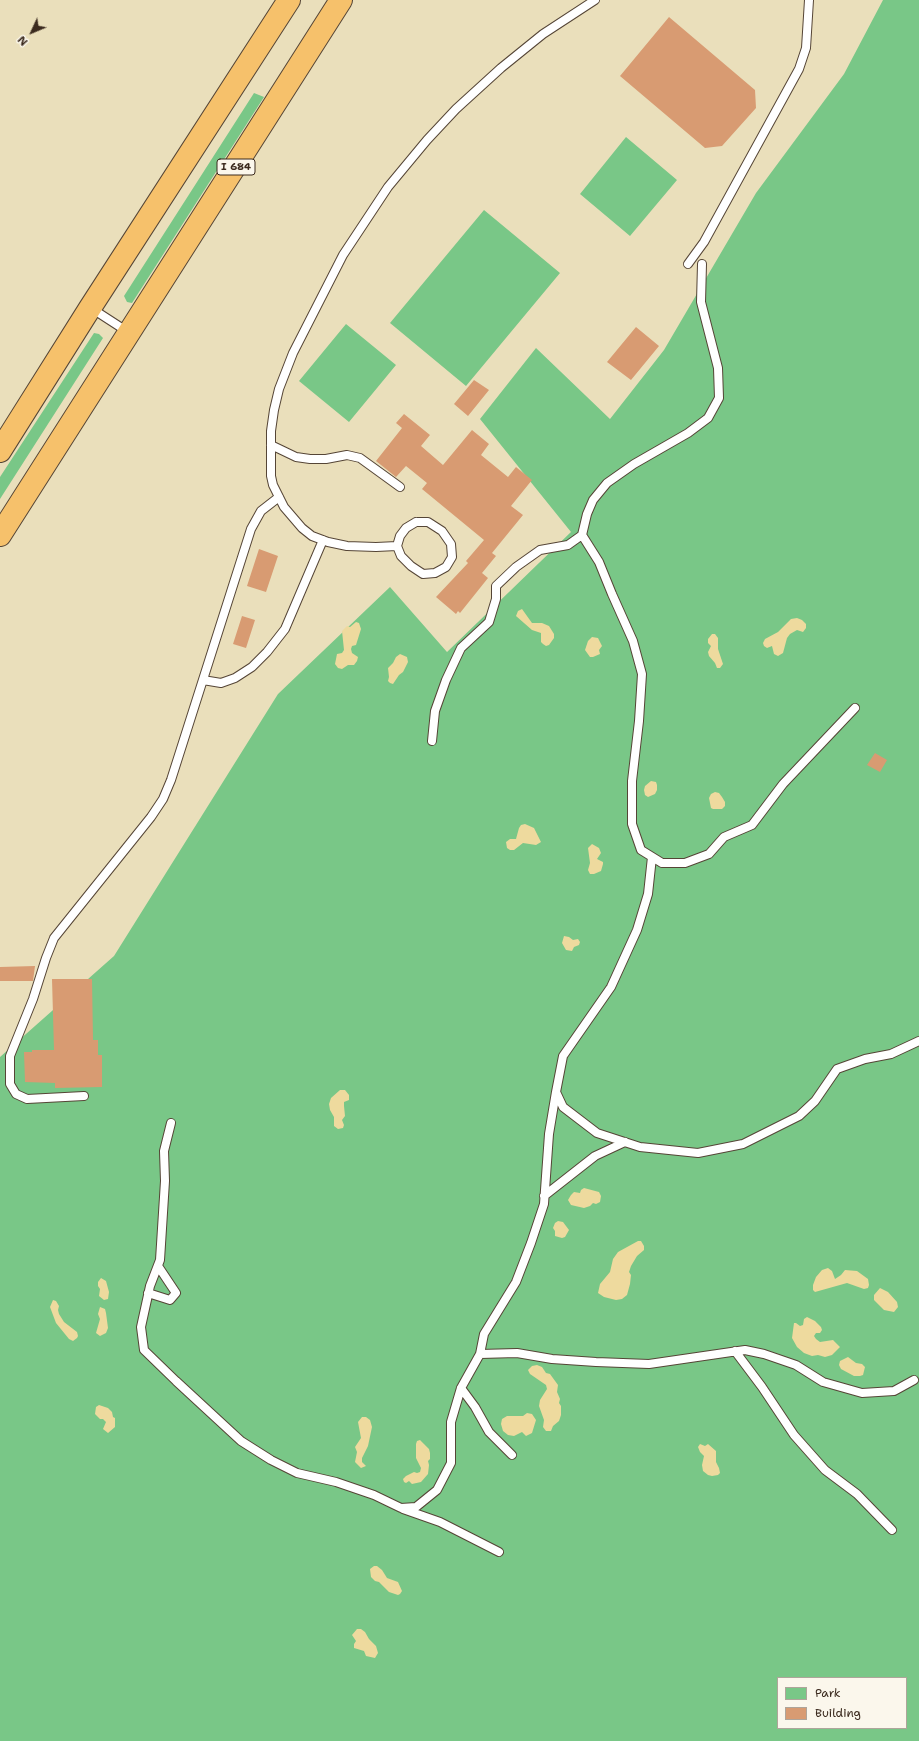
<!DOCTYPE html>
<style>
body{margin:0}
#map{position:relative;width:919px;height:1741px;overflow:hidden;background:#eadfbb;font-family:"Shantell Sans",sans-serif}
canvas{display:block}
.legend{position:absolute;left:777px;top:1677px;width:130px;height:52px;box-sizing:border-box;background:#fbf7ec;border:1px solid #aea59a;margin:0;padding:5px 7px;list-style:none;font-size:12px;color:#3b2a1e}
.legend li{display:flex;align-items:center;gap:8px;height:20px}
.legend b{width:20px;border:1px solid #aea59a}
.north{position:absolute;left:12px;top:12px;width:40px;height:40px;-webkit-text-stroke:3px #fbf7ec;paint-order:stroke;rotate:226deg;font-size:11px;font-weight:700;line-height:16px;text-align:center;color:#3b2a1e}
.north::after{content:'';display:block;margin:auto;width:14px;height:18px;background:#3b2a1e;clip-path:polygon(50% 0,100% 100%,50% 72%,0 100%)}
</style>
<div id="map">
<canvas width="919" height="1741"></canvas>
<ul class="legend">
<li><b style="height:11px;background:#79c787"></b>Park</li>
<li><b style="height:11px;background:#d89b72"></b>Building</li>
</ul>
<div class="north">N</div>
</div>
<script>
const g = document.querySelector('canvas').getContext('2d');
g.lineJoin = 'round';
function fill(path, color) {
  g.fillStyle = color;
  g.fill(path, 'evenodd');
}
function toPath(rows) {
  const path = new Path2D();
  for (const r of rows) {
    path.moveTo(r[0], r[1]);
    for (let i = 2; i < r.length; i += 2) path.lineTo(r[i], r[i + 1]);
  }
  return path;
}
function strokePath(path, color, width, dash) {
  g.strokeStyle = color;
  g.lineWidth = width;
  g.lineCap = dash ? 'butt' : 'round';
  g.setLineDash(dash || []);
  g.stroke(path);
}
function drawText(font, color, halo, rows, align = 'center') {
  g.font = font + ' "Shantell Sans",sans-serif';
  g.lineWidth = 3.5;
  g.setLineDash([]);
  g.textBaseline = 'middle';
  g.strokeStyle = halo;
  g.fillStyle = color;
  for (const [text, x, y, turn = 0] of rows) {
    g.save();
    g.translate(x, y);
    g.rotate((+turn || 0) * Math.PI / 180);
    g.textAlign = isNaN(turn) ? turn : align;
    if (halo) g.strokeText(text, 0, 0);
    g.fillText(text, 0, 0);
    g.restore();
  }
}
const green = toPath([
 [883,0,919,0,919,1741,0,1741,0,1057,114,956,278,694,390,587,447,652,571,532,480,419,536,348,610,419,664,350,756,193,844,74],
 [778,1678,906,1678,906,1728,778,1728],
 [254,93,264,97,132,303,127,302,124,296],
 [626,137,677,180,630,236,580,194],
 [484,210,560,273,466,386,390,323],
 [346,324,396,365,349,422,299,381],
 [94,333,99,334,103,338,0,499,0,477]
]);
const sand = toPath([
 [522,609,532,623,542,623,549,626,554,634,554,638,549,645,546,646,543,644,541,642,541,633,532,630,516,616,518,611],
 [797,618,802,620,806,624,806,628,803,632,797,630,790,634,787,638,783,653,778,656,774,654,772,646,767,648,764,646,763,643,765,639,778,632,791,619],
 [356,622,359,623,361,629,356,645,352,646,351,649,352,653,358,657,357,661,354,665,348,665,342,669,338,668,335,664,337,654,342,653,344,650,342,631,347,626,350,627],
 [712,634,715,634,718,638,718,649,723,664,720,668,717,668,715,663,709,656,708,652,711,646,708,643,708,639],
 [592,637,598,638,602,646,599,650,600,654,593,657,590,657,585,650,588,641],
 [400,654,407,657,408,662,403,672,399,675,393,684,390,683,388,681,389,677,388,668,393,663,396,657],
 [651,781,656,782,657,785,657,790,655,794,648,797,645,795,644,790,645,786],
 [715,792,719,793,722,797,725,802,725,806,722,809,713,809,711,808,709,798,711,794],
 [525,824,534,828,541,842,536,845,523,843,514,850,510,850,507,848,506,842,510,839,516,839,519,828,521,825],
 [592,844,599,848,601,853,597,859,603,862,603,864,601,871,594,874,590,874,588,870,590,863,588,848],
 [564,936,569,937,573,940,578,939,580,942,579,945,574,947,572,951,566,950,562,943],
 [340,1090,345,1090,349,1095,349,1100,344,1102,344,1106,345,1116,342,1120,344,1125,343,1128,338,1129,334,1126,334,1117,330,1110,329,1104,331,1098],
 [584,1188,599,1192,601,1196,600,1202,596,1204,593,1203,590,1206,584,1208,571,1205,568,1200,571,1195,574,1192,580,1193,581,1190],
 [558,1221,563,1222,569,1230,565,1237,562,1238,555,1236,555,1231,553,1228,555,1223],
 [638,1241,641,1241,644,1246,644,1250,637,1256,631,1266,629,1272,631,1275,630,1284,627,1295,622,1299,616,1300,604,1297,598,1293,600,1284,610,1272,613,1259,618,1252],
 [828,1268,832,1271,835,1279,841,1275,845,1270,857,1271,868,1279,869,1285,868,1288,864,1289,847,1283,815,1292,813,1290,813,1285,816,1277,822,1270],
 [101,1278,106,1281,109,1292,108,1299,104,1300,99,1296,100,1289,98,1286,98,1282],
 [880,1288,888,1292,897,1302,898,1307,894,1312,884,1310,874,1300,874,1295],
 [53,1300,56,1301,59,1306,58,1310,59,1314,64,1322,77,1332,78,1336,77,1338,73,1341,69,1339,56,1323,50,1307],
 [100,1307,105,1309,106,1313,108,1328,106,1333,100,1336,96,1333,100,1319,98,1314],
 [807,1317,815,1321,821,1327,822,1330,820,1333,816,1333,814,1336,816,1339,820,1342,833,1340,840,1347,832,1355,825,1357,818,1355,812,1356,804,1353,797,1347,792,1338,794,1323,796,1323,800,1326,803,1325,804,1319],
 [848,1357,856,1363,862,1364,865,1367,863,1375,860,1376,854,1376,841,1369,839,1365,840,1361],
 [537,1365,542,1367,546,1373,550,1374,558,1385,557,1392,560,1399,559,1403,561,1406,561,1415,559,1421,553,1426,551,1431,546,1431,543,1427,544,1420,539,1406,540,1400,547,1389,546,1385,530,1374,528,1370,532,1366],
 [99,1405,108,1408,112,1412,113,1417,115,1418,115,1427,108,1433,103,1429,106,1422,103,1419,100,1419,95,1414,96,1407],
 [527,1413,532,1414,536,1420,532,1433,526,1436,522,1432,514,1436,508,1435,503,1431,501,1424,502,1419,507,1416,523,1416],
 [362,1417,366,1417,370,1420,372,1427,368,1446,362,1458,362,1462,366,1466,361,1468,355,1462,357,1452,355,1447,361,1438,358,1422],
 [420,1440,429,1449,430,1453,430,1459,428,1461,429,1465,428,1474,421,1482,412,1484,409,1481,406,1483,404,1482,403,1479,406,1476,414,1472,417,1473,420,1472,421,1468,416,1458,416,1444,417,1441],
 [700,1444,705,1446,708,1444,716,1451,716,1462,719,1468,720,1473,718,1475,712,1476,708,1475,703,1471,702,1465,704,1456,700,1452,698,1447],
 [374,1566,377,1566,382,1570,387,1578,398,1582,402,1591,400,1594,398,1595,389,1592,379,1582,375,1581,371,1577,370,1569],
 [357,1629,361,1629,365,1632,369,1639,376,1646,378,1653,375,1658,366,1656,364,1651,354,1648,354,1644,356,1641,352,1635]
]);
const building = toPath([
 [669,17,755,90,756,108,722,146,705,148,620,76],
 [636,327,659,346,631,380,607,362],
 [474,380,489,390,468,416,454,404],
 [404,414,430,435,421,446,443,465,472,430,489,444,481,455,508,477,516,467,532,480,511,506,523,515,492,553,496,556,482,573,488,578,460,613,458,611,456,614,436,597,468,563,466,561,484,540,422,489,427,483,406,466,396,477,376,461,402,428,396,423],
 [259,549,278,556,266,592,247,586],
 [242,616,255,620,246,648,233,644],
 [875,753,887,760,880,772,867,765],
 [35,966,33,981,0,981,0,967],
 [52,979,92,979,93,1040,98,1040,98,1055,102,1055,102,1087,55,1088,55,1083,25,1082,24,1052,32,1052,32,1050,54,1050]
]);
const service = toPath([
 [688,264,704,242,799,69,806,48,809,0],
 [91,308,128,332],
 [271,445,296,457,310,459,326,459,347,455,360,458,400,487],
 [416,522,428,522,442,531,451,544,452,557,446,567,435,573,423,574,411,566,401,556,397,546,400,536,406,528,416,522],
 [582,535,599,562,612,594,633,641,642,674,639,721,632,781,632,824,641,850,662,863,685,863,709,854,724,837,752,825,783,784,855,708],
 [397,546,376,547,347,546,328,542,312,536,302,528,284,507,273,485,271,476,271,431,274,410,279,389,293,353,343,255,388,187,427,140,456,109,501,68,543,34,595,0],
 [203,680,221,683,235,678,252,667,267,652,285,629,323,540],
 [432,741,435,711,446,680,461,648,489,622,496,599,496,586,516,567,540,550,568,545,582,535,587,514,593,500,607,483,634,464,688,433,708,418,719,398,718,368,701,302,702,264],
 [652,857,648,894,637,930,611,987,563,1056,556,1092,563,1107,597,1133,640,1147,698,1153,743,1144,799,1116,815,1101,837,1069,865,1059,891,1054,919,1041],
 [84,1096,27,1099,16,1094,10,1084,10,1056,33,999,46,958,54,938,151,817,163,799,171,780,251,529,261,511,279,497],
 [171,1123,164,1151,165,1181,160,1260,150,1286,141,1327,144,1350,176,1381,241,1441,271,1460,297,1473,336,1482,374,1495,401,1508,416,1507,437,1490,451,1463,451,1422,461,1388,480,1354,484,1334,516,1282,531,1243,544,1204,549,1134,556,1092],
 [544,1196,595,1156,625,1142],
 [148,1293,170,1300,176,1293,158,1266],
 [735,1351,762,1387,794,1435,825,1470,857,1494,892,1530],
 [480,1354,517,1353,552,1359,596,1362,649,1364,745,1350,764,1354,796,1365,823,1382,862,1393,894,1391,914,1380],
 [461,1388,475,1407,489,1432,512,1455],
 [403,1509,440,1522,499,1552]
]);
const motorway = toPath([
 [0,451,90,308,289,0],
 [0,535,341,0]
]);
const shields = [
 [236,167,38]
];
const shieldNames = [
 ["I 684",236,167]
];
fill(green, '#79c787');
fill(sand, '#eeda9e');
fill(building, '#d89b72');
strokePath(service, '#554536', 10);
strokePath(motorway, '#554536', 24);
strokePath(service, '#fff', 8);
strokePath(motorway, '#f6c16b', 22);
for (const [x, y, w] of shields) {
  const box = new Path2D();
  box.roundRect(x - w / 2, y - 8, w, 16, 3);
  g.fillStyle = '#fbf7ec';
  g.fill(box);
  strokePath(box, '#3b2a1e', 1);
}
drawText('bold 10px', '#3b2a1e', null, shieldNames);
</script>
